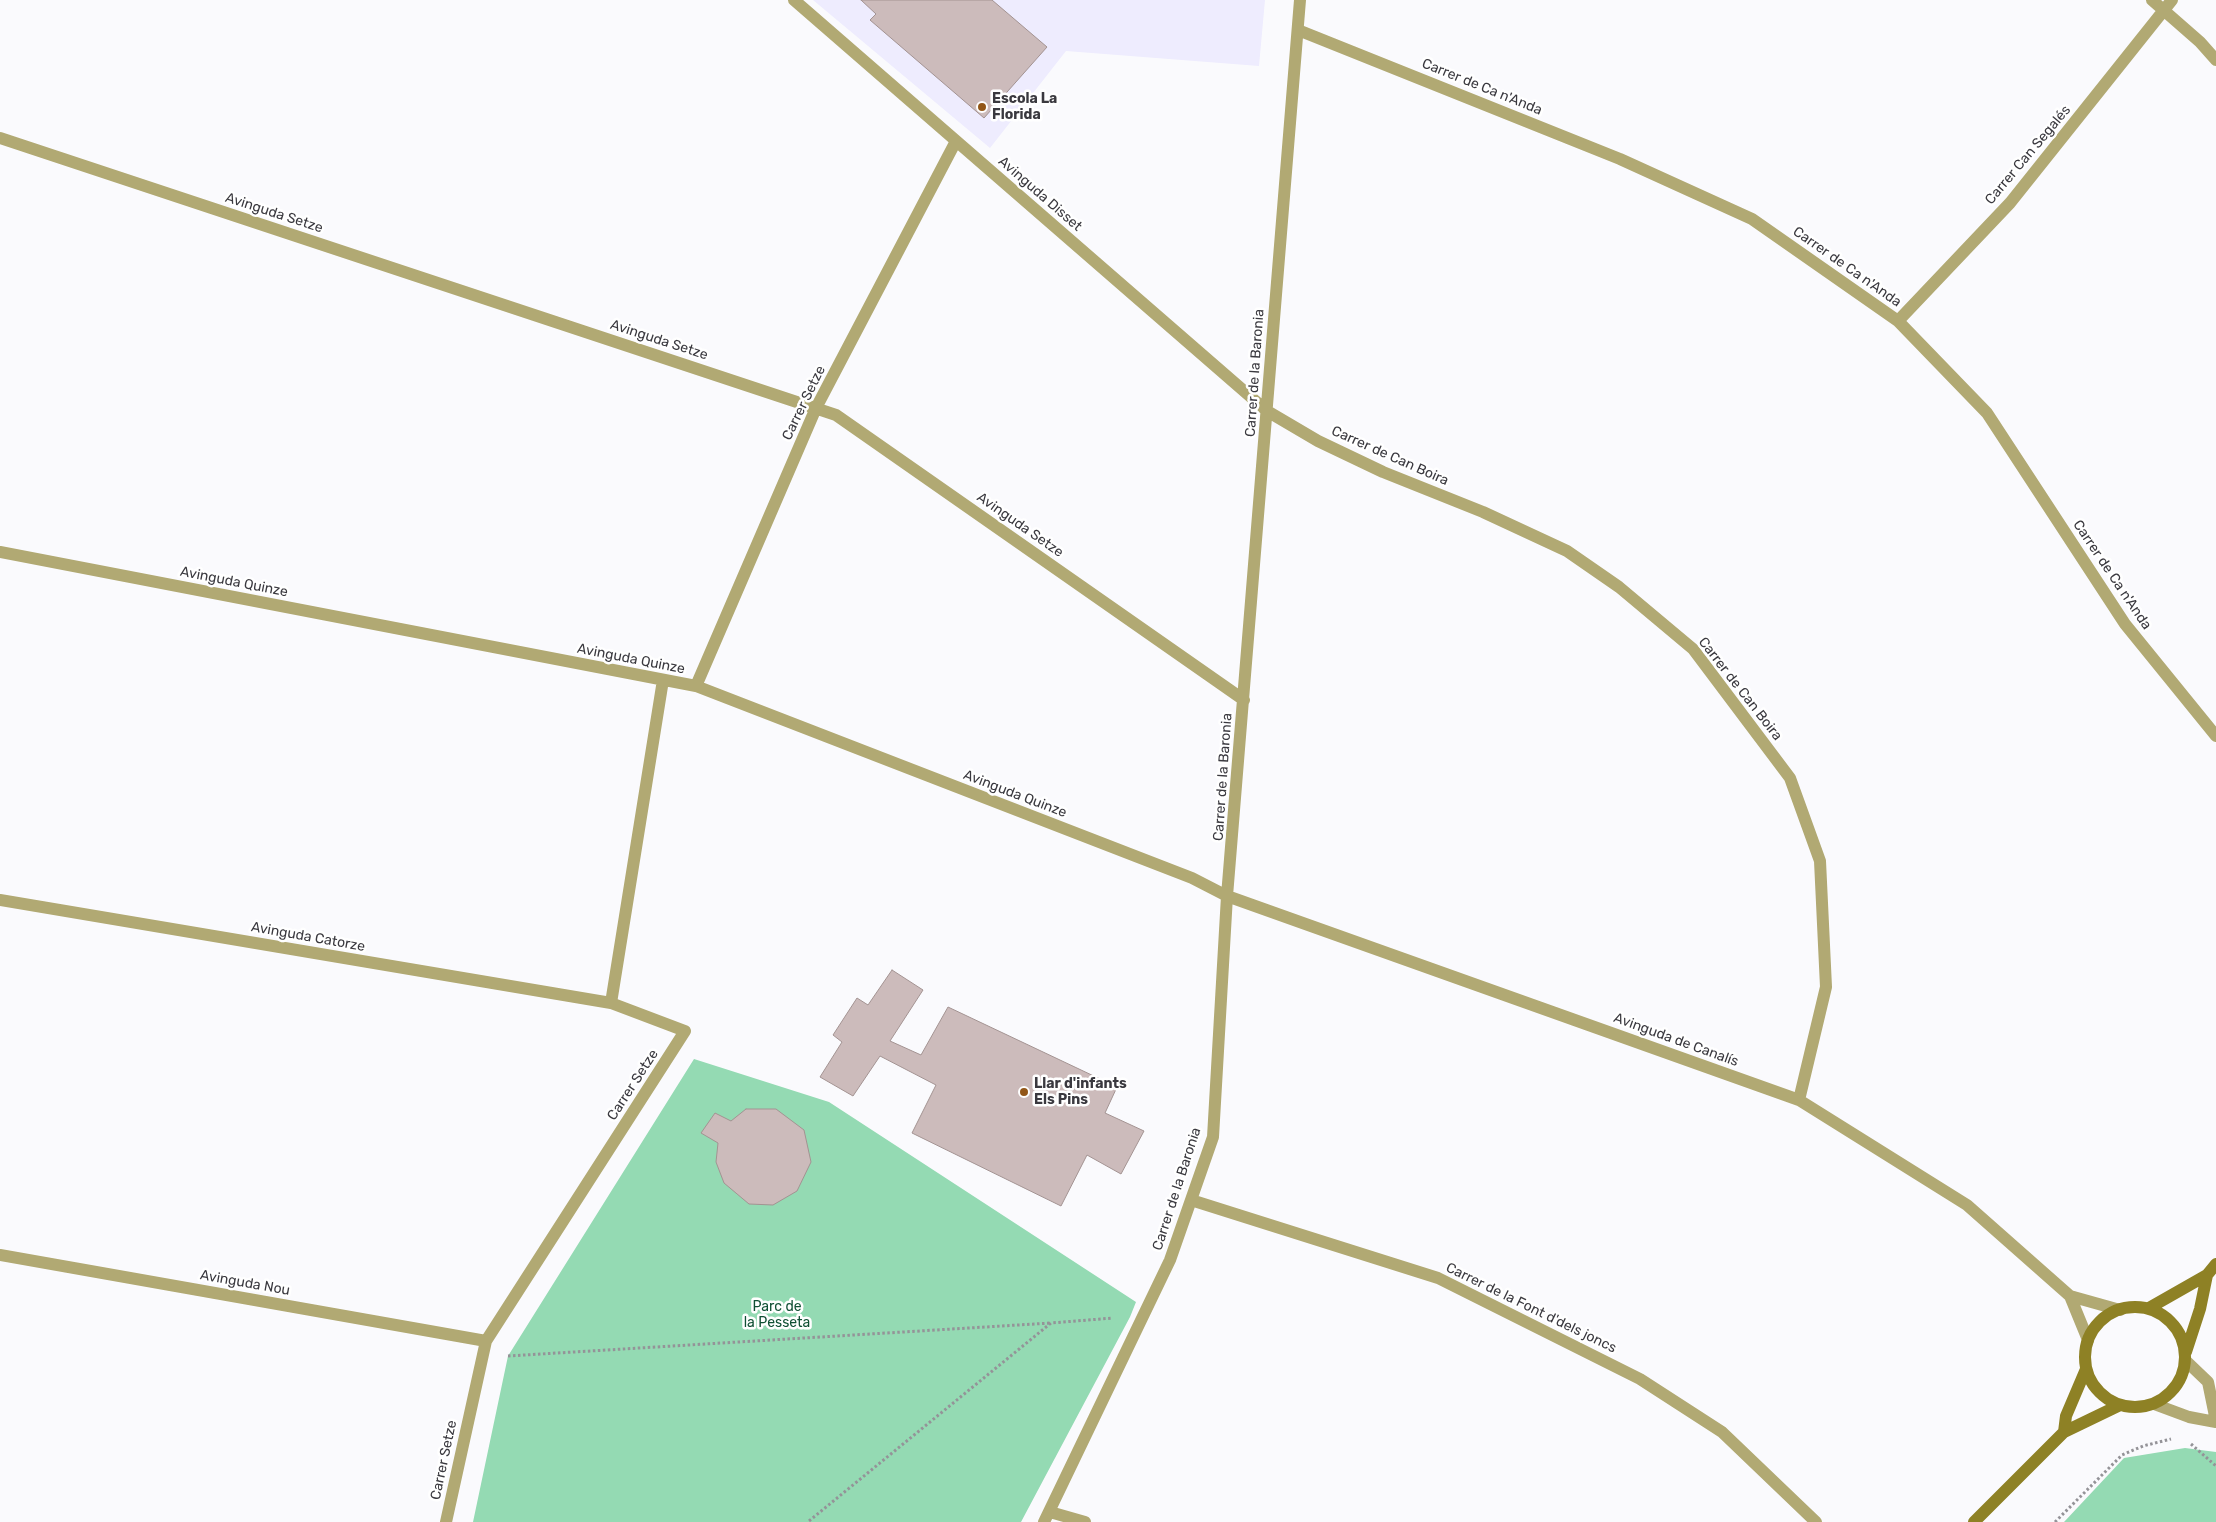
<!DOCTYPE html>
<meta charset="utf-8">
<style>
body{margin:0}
canvas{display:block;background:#fafafd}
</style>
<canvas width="2216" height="1522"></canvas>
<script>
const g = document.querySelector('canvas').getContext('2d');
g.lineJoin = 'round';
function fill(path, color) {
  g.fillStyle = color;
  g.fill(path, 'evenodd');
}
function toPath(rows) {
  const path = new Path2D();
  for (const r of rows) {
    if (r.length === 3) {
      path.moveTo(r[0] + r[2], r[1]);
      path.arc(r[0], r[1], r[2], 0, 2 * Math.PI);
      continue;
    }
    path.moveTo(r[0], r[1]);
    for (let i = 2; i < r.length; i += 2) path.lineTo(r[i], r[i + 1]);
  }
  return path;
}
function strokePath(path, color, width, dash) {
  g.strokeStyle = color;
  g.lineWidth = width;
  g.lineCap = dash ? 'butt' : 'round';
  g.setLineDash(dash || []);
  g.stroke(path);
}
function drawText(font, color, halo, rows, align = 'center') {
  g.font = font + ' Rubik,sans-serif';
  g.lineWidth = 5;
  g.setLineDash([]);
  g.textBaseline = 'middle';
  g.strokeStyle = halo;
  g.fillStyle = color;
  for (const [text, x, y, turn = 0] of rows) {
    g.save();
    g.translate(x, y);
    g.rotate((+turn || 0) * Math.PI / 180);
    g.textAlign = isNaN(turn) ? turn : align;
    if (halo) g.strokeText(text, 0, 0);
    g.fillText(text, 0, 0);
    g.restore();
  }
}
const built = toPath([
 [813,0,1265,0,1259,66,1066,51,990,148]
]);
const green = toPath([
 [694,1059,829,1102,1136,1302,1130,1317,1021,1522,473,1522,508,1356],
 [2185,1448,2216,1452,2216,1522,2064,1522,2124,1458]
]);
const building = toPath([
 [861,0,992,0,1047,47,984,118,870,20,876,14,861,0],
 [892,970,923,990,890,1041,921,1055,948,1007,1117,1087,1105,1113,1144,1131,1121,1174,1087,1155,1061,1206,912,1133,936,1085,880,1056,853,1096,820,1077,842,1042,833,1035,857,998,868,1005,892,970],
 [746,1109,776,1109,804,1130,811,1162,797,1191,773,1205,749,1204,724,1183,716,1162,718,1143,701,1133,715,1113,731,1121,746,1109]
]);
const path = toPath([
 [508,1356,1051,1323],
 [2191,1444,2216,1466],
 [809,1521,1051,1323,1113,1318],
 [2055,1522,2122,1455,2143,1446,2171,1439]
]);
const street = toPath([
 [794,0,1267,411,1318,441,1383,472,1483,512,1567,551,1619,587,1693,649,1790,778,1820,861,1826,987,1799,1100],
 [2152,0,2200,42,2216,60],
 [1298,30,1620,159,1752,219,1898,321,1987,413,2125,624,2216,736],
 [0,138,836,415,1244,700],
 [1898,321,2010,203,2172,0],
 [0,552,696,686,1192,878,1227,896,1799,1100,1967,1205,2070,1296,2120,1310],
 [696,686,816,408,956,141],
 [0,900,611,1003],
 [1191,1200,1438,1278,1640,1379,1722,1432,1816,1522],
 [0,1255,486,1341],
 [2070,1296,2088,1340],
 [2185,1360,2208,1382,2216,1421],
 [2154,1404,2189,1417,2216,1422],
 [1050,1512,1085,1522],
 [446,1522,486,1341,685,1031,611,1003,663,680],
 [1044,1522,1170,1260,1213,1137,1227,896,1300,0]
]);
const secondary = toPath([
 [2135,1357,50],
 [2149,1308,2207,1275,2216,1264],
 [2186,1352,2200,1309,2207,1275],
 [2064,1432,2066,1416,2086,1369],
 [1974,1522,2064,1432,2120,1405]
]);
const markers = [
 [982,107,5,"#925617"],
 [1024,1092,5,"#925617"]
];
const streetNames = [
 ["Carrer de Ca n'Anda",1482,87,22],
 ["Carrer Can Segalés",2028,155,-50],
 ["Avinguda Disset",1040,194,41],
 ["Avinguda Setze",274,213,18],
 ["Carrer de Ca n'Anda",1847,267,35],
 ["Avinguda Setze",659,340,18],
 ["Carrer de la Baronia",1255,373,-86],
 ["Carrer Setze",804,403,-64],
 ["Carrer de Can Boira",1390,456,24],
 ["Avinguda Setze",1020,525,35],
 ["Carrer de Ca n'Anda",2112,575,56],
 ["Avinguda Quinze",234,582,11],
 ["Avinguda Quinze",631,659,11],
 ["Carrer de Can Boira",1740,689,52],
 ["Carrer de la Baronia",1223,777,-86],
 ["Avinguda Quinze",1015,794,21],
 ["Avinguda Catorze",308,937,10],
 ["Avinguda de Canalís",1676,1040,20],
 ["Carrer Setze",633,1085,-57],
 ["Carrer de la Baronia",1177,1189,-72],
 ["Avinguda Nou",245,1283,10],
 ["Carrer de la Font d'dels joncs",1531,1308,26],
 ["Carrer Setze",444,1460,-78]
];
const poiNames = [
 ["Escola La",992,99],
 ["Florida",992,115],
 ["Llar d'infants",1034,1084],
 ["Els Pins",1034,1100]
];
const parkNames = [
 ["Parc de",777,1307],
 ["la Pesseta",777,1323]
];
fill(built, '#eeecfe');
fill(green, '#94dab3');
fill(building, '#cbb');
strokePath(building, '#a39392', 1);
strokePath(path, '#949398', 3, [2.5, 2.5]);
strokePath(street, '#b1a973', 12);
strokePath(secondary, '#8e8125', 12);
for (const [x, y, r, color] of markers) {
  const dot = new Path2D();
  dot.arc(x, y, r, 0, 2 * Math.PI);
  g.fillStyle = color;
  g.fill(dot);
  strokePath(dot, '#fff', 2);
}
drawText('14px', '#3a393f', '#fff', streetNames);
drawText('bold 14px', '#3a393f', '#fff', poiNames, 'left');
drawText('14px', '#105034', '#fff', parkNames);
</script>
